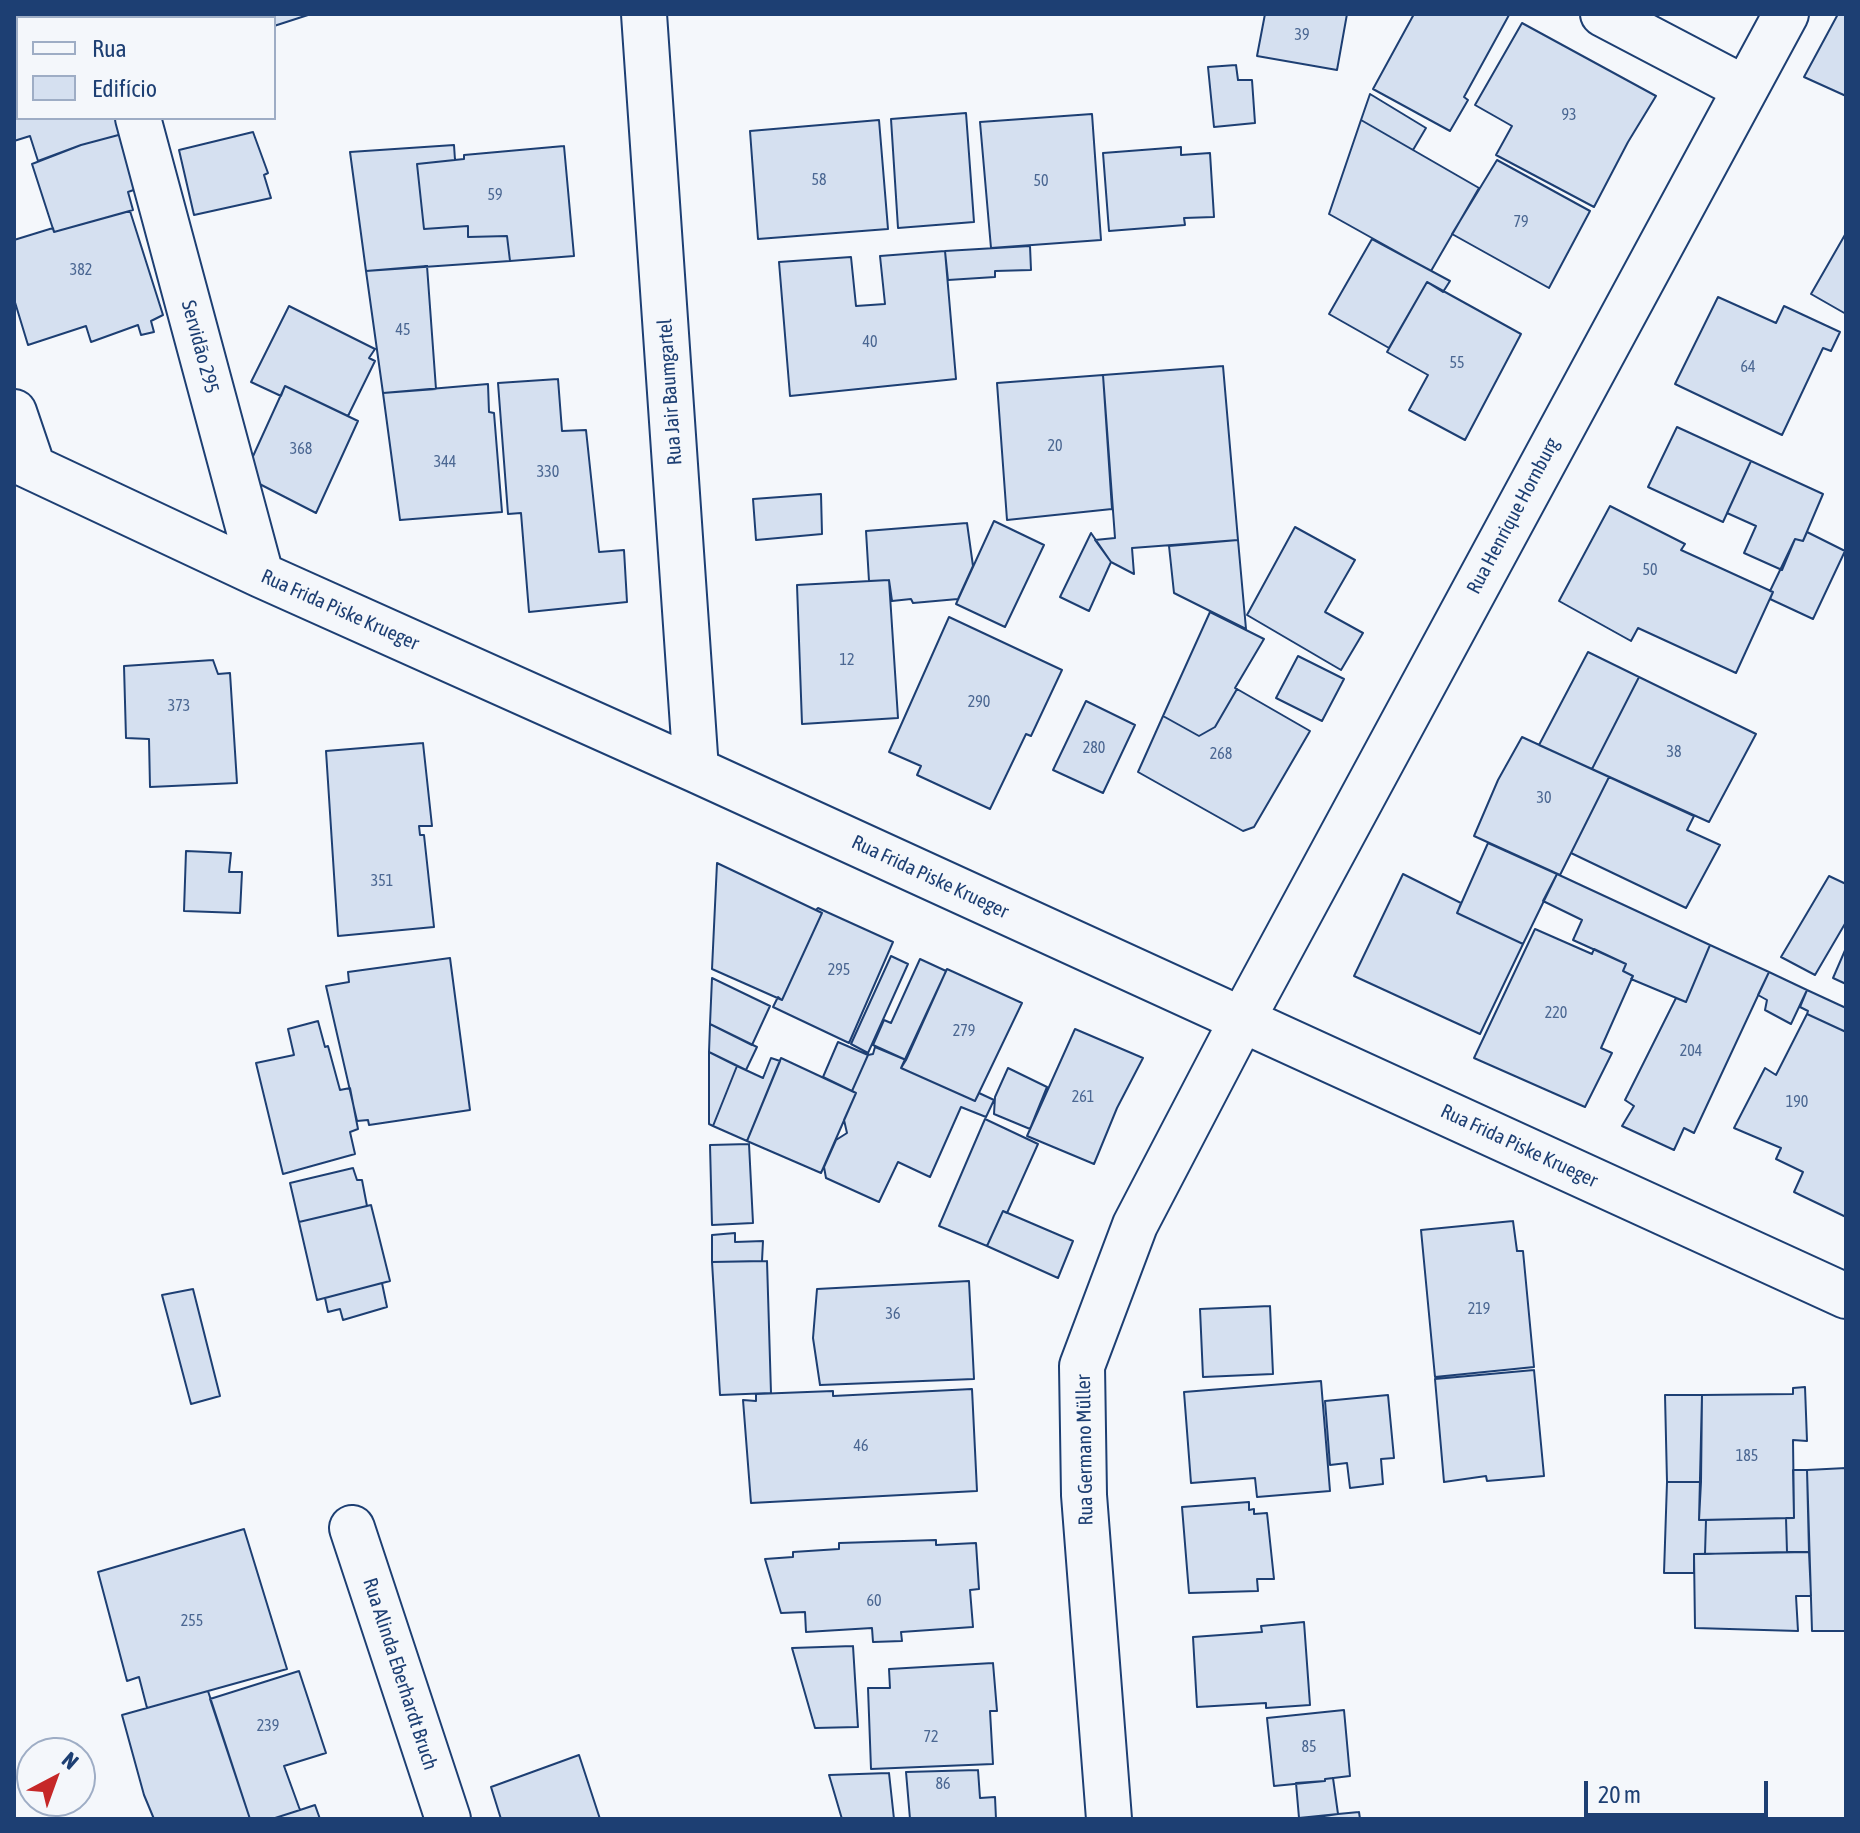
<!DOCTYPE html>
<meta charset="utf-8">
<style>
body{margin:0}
#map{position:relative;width:1860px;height:1833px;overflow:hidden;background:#f4f7fb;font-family:"Asap Condensed",sans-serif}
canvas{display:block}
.frame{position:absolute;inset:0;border:16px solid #1d3f73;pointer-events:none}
.legend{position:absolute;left:16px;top:16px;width:260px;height:104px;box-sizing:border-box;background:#f4f7fb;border:2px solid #9eadc5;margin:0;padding:10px 14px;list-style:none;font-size:24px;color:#1d3f73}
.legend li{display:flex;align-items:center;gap:16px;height:40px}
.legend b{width:40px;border:2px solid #9eadc5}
.north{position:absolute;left:16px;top:1737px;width:80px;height:80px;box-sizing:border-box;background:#f4f7fb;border:2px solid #9eadc5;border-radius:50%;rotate:41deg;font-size:22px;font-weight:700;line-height:32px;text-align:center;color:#1d3f73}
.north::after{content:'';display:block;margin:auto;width:28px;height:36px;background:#c62828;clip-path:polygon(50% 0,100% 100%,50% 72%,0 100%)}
.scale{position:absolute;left:1584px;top:1781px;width:184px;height:36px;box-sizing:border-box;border:4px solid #1d3f73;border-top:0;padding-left:10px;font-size:24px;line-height:28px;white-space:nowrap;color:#1d3f73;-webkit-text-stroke:6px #f4f7fb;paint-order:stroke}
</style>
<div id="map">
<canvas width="1860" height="1833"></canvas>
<div class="frame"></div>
<ul class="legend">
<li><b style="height:10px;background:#f4f7fb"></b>Rua</li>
<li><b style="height:22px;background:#d5e0f0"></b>Edifício</li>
</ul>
<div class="north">N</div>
<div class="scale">20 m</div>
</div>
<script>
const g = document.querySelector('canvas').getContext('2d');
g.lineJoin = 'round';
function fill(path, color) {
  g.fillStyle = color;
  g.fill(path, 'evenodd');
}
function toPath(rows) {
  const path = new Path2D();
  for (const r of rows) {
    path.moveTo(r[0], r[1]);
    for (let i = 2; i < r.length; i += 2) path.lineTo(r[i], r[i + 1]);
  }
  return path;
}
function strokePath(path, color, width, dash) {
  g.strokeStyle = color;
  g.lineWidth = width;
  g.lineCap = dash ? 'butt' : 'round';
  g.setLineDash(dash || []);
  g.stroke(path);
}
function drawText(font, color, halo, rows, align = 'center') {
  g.font = font + ' "Asap Condensed",sans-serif';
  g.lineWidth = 6;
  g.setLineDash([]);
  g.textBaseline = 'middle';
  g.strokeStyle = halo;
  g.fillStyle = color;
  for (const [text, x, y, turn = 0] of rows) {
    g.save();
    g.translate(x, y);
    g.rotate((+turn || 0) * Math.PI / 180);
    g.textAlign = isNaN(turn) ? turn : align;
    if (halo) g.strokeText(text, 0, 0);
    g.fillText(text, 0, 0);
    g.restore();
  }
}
const building = toPath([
 [14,14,78,14,65,18,18,18,18,34,14,35,14,14],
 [167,14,201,14,184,18,168,18,167,14],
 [211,14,308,14,308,15,274,26,274,18,213,18,211,14],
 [1265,14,1347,14,1337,70,1257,56,1265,14],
 [1414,14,1509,15,1464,97,1468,100,1450,131,1373,89,1414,14],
 [1838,14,1846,14,1846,96,1804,77,1838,14],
 [1522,23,1656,96,1628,142,1594,207,1496,155,1512,126,1475,105,1522,23],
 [18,48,18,118,121,118,126,133,81,145,38,161,30,136,14,141,14,49,18,48],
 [1236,65,1238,80,1252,80,1255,123,1214,127,1208,67,1236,65],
 [1370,94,1426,128,1413,150,1361,120,1370,94],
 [966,113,974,222,898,228,891,119,966,113],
 [1092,114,1101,240,991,248,980,122,1092,114],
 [879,120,888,229,758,239,750,131,879,120],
 [1361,120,1479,188,1431,271,1329,214,1361,120],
 [253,132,268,173,264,175,271,198,194,215,179,150,253,132],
 [126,133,142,187,128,192,133,210,54,232,32,164,81,145,126,133],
 [454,145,455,160,417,164,424,229,468,226,468,237,507,236,510,261,366,271,350,152,454,145],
 [564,146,574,256,510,261,507,236,468,237,468,226,424,229,417,164,464,159,464,155,564,146],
 [1181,147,1181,155,1210,153,1214,217,1184,218,1185,225,1109,231,1103,153,1181,147],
 [1497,160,1590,211,1549,288,1452,234,1497,160],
 [130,211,163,315,151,321,154,332,141,335,138,325,91,342,86,326,28,345,14,299,14,240,53,228,54,232,130,211],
 [1846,233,1846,314,1811,294,1846,233],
 [1372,239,1450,281,1443,292,1427,282,1389,348,1329,314,1372,239],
 [1030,246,1031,270,995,271,995,277,948,280,945,251,1030,246],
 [945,251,956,379,790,396,779,262,851,257,856,306,885,304,880,256,945,251],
 [427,266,436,389,383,393,366,271,427,266],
 [1427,282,1521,334,1465,440,1409,410,1428,375,1387,352,1427,282],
 [1718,297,1776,323,1784,306,1840,332,1831,351,1823,348,1782,435,1675,384,1718,297],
 [289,306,375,349,369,358,375,361,348,416,285,386,281,396,251,382,289,306],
 [1223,366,1238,540,1132,548,1134,574,1111,562,1095,540,1115,538,1103,375,1223,366],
 [1103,375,1112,509,1007,520,997,383,1103,375],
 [558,379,562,431,586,430,599,552,624,550,627,602,529,612,521,513,508,514,498,383,558,379],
 [488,384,489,412,494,413,502,512,400,520,383,393,488,384],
 [285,386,358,421,316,513,244,476,285,386],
 [1677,427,1751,461,1723,522,1648,487,1677,427],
 [1751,461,1823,494,1803,541,1795,539,1782,570,1744,553,1756,526,1727,513,1751,461],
 [821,494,822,534,756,540,753,499,821,494],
 [1610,506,1685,544,1681,550,1773,592,1736,673,1638,628,1631,641,1559,601,1610,506],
 [994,521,1044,545,1005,627,956,604,994,521],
 [967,523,973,566,958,599,913,603,911,599,892,601,889,580,869,581,866,531,967,523],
 [1295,527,1355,560,1325,612,1363,633,1341,670,1247,615,1295,527],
 [1807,532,1845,551,1813,619,1770,599,1773,592,1770,591,1795,539,1803,541,1807,532],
 [1091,533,1111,562,1089,611,1060,597,1091,533],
 [1238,540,1246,629,1174,593,1169,546,1238,540],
 [889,580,898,718,802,724,797,585,889,580],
 [1210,612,1264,639,1235,688,1237,689,1215,727,1199,736,1163,716,1210,612],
 [949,617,1062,670,1031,736,1026,734,990,809,917,775,921,766,889,752,949,617],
 [1588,652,1639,677,1592,769,1539,745,1588,652],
 [1298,656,1344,679,1322,721,1276,698,1298,656],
 [213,660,218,674,230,673,237,783,150,787,149,739,126,738,124,666,213,660],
 [1639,677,1756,734,1709,822,1592,769,1639,677],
 [1237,689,1310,731,1254,827,1243,831,1138,772,1163,716,1199,736,1215,727,1237,689],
 [1086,701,1135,725,1103,793,1053,770,1086,701],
 [1522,737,1609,777,1560,875,1474,836,1498,780,1522,737],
 [423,743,432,826,419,826,420,835,424,835,434,927,338,936,326,751,423,743],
 [1609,777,1694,816,1687,830,1720,845,1686,908,1571,853,1609,777],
 [1488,843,1557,874,1523,944,1457,913,1488,843],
 [186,851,231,853,229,872,242,872,240,913,184,911,186,851],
 [717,863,822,913,782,1000,712,969,717,863],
 [1403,874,1461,903,1457,913,1523,944,1480,1034,1354,976,1403,874],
 [1557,874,1710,945,1686,1002,1631,979,1633,976,1623,971,1626,964,1573,940,1582,920,1543,901,1557,874],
 [1829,876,1846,884,1846,922,1815,975,1781,957,1829,876],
 [818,908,893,942,849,1043,773,1007,778,997,782,1000,822,913,816,910,818,908],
 [1535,929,1592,954,1594,949,1626,964,1623,971,1633,976,1601,1048,1612,1053,1585,1107,1474,1058,1535,929],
 [1710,945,1769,972,1694,1133,1684,1128,1674,1150,1622,1126,1634,1106,1625,1100,1676,998,1686,1002,1710,945],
 [1846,948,1846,984,1833,978,1846,948],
 [891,956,908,964,868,1053,851,1044,891,956],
 [450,958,470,1110,369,1125,368,1120,357,1121,326,986,349,982,348,972,450,958],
 [920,959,946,971,906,1060,873,1045,884,1020,891,1023,920,959],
 [947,969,1022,1003,975,1101,901,1068,947,969],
 [1769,972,1807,990,1791,1024,1765,1010,1767,1000,1758,995,1769,972],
 [712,978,770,1006,752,1045,710,1024,712,978],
 [1807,990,1846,1008,1846,1032,1807,1014,1808,1011,1800,1007,1807,990],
 [1807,1014,1846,1032,1846,1217,1794,1192,1803,1172,1776,1159,1781,1148,1734,1128,1765,1068,1776,1075,1807,1014],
 [318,1021,325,1047,328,1046,340,1090,350,1088,358,1129,350,1132,355,1154,283,1174,256,1063,294,1055,288,1029,318,1021],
 [710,1024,757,1047,746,1070,709,1052,710,1024],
 [1075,1029,1143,1058,1117,1108,1094,1164,1027,1136,1075,1029],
 [838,1042,868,1055,852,1091,823,1077,838,1042],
 [875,1047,906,1060,901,1068,975,1101,979,1093,994,1100,986,1117,961,1107,930,1177,898,1162,879,1202,826,1178,824,1167,836,1140,847,1133,844,1120,856,1093,852,1091,868,1055,873,1054,875,1047],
 [709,1052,737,1066,713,1126,709,1124,709,1052],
 [771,1058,780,1061,747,1141,713,1126,737,1066,763,1078,771,1058],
 [781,1058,856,1093,821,1173,747,1141,781,1058],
 [1008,1068,1047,1087,1030,1129,994,1114,995,1097,1008,1068],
 [985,1119,1038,1144,1007,1213,1003,1211,987,1246,939,1226,985,1119],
 [749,1144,753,1223,712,1225,710,1145,749,1144],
 [353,1168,357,1180,362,1180,367,1206,299,1222,290,1183,353,1168],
 [371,1205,390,1281,317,1300,299,1222,371,1205],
 [1003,1211,1073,1241,1058,1278,987,1246,1003,1211],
 [1513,1221,1517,1251,1523,1251,1534,1367,1435,1377,1421,1230,1513,1221],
 [735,1233,735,1242,763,1241,762,1261,712,1262,712,1235,735,1233],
 [767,1261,771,1393,720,1395,712,1262,767,1261],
 [969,1281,974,1379,820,1385,813,1338,817,1289,969,1281],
 [382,1283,387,1307,343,1320,340,1309,328,1312,325,1298,382,1283],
 [193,1289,220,1396,191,1404,162,1295,193,1289],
 [1270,1306,1273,1374,1203,1377,1200,1309,1270,1306],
 [1534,1370,1544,1476,1487,1481,1486,1476,1444,1482,1435,1379,1534,1370],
 [1321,1381,1330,1491,1257,1497,1255,1478,1191,1483,1184,1392,1321,1381],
 [1805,1387,1807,1441,1793,1440,1794,1518,1699,1520,1702,1395,1793,1394,1793,1388,1805,1387],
 [972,1389,977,1491,751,1503,743,1400,756,1401,756,1394,833,1391,833,1396,972,1389],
 [1388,1395,1394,1458,1381,1459,1383,1484,1350,1488,1347,1463,1330,1465,1325,1401,1388,1395],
 [1665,1395,1702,1395,1701,1482,1667,1482,1665,1395],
 [1846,1468,1846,1631,1812,1631,1807,1470,1846,1468],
 [1793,1470,1807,1470,1809,1552,1787,1552,1786,1518,1794,1518,1793,1470],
 [1667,1482,1701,1482,1699,1520,1706,1520,1705,1554,1694,1554,1694,1573,1664,1573,1667,1482],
 [1249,1502,1249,1510,1254,1509,1254,1514,1267,1513,1274,1579,1257,1579,1258,1591,1189,1593,1182,1507,1249,1502],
 [1786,1518,1787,1552,1705,1554,1706,1520,1786,1518],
 [244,1529,287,1669,147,1708,139,1677,127,1681,98,1572,244,1529],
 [936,1540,936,1545,976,1543,979,1589,970,1590,973,1627,901,1632,902,1641,873,1642,872,1628,806,1632,805,1612,781,1613,765,1559,793,1557,793,1552,839,1549,839,1543,936,1540],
 [1809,1552,1811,1596,1796,1596,1798,1631,1695,1628,1694,1554,1809,1552],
 [1304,1622,1310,1705,1266,1708,1266,1703,1197,1707,1193,1637,1262,1632,1261,1626,1304,1622],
 [853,1646,858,1727,815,1728,792,1648,853,1646],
 [993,1663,997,1711,990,1711,993,1764,871,1769,868,1688,890,1688,889,1669,993,1663],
 [299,1671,326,1753,284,1766,300,1810,272,1819,250,1819,210,1699,299,1671],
 [208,1691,250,1819,154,1819,144,1795,122,1715,208,1691],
 [1344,1710,1350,1776,1325,1779,1325,1781,1274,1786,1267,1718,1344,1710],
 [579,1755,600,1819,501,1819,491,1787,579,1755],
 [978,1770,980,1798,995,1797,996,1819,910,1819,906,1772,978,1770],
 [889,1773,894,1819,842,1819,829,1775,889,1773],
 [1333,1778,1338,1814,1299,1818,1296,1783,1325,1781,1325,1779,1333,1778],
 [315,1805,320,1819,272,1819,300,1810,315,1805],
 [1359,1812,1360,1819,1304,1819,1338,1814,1359,1812]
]);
const minor = toPath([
 [110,14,111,18],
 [644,14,696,770],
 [1603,14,1744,88],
 [138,118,261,575],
 [14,412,33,468],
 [14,459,261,575,696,770,1846,1296],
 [352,1528,448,1819],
 [1109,1819,1084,1495,1082,1366,1135,1225,1242,1020,1786,14]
]);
const numberNames = [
 ["39",1302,35],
 ["93",1569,115],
 ["58",819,180],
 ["50",1041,181],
 ["59",495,195],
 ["79",1521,222],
 ["382",81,270],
 ["45",403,330],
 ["40",870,342],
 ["55",1457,363],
 ["64",1748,367],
 ["20",1055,446],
 ["368",301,449],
 ["344",445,462],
 ["330",548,472],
 ["50",1650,570],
 ["12",847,660],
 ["290",979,702],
 ["373",179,706],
 ["280",1094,748],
 ["38",1674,752],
 ["268",1221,754],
 ["30",1544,798],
 ["351",382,881],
 ["295",839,970],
 ["220",1556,1013],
 ["279",964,1031],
 ["204",1691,1051],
 ["261",1083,1097],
 ["190",1797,1102],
 ["219",1479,1309],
 ["36",893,1314],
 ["46",861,1446],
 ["185",1747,1456],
 ["60",874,1601],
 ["255",192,1621],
 ["239",268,1726],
 ["72",931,1737],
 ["85",1309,1747],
 ["86",943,1784]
];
const streetNames = [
 ["Servidão 295",200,347,75],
 ["Rua Jair Baumgartel",670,392,-94],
 ["Rua Henrique Hornburg",1513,516,-62],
 ["Rua Frida Piske Krueger",340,610,24],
 ["Rua Frida Piske Krueger",930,877,25],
 ["Rua Frida Piske Krueger",1519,1146,25],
 ["Rua Germano Müller",1085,1450,-91],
 ["Rua Alinda Eberhardt Bruch",400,1674,72]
];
fill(building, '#d5e0f0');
strokePath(building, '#1d3f73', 2);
strokePath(minor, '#1d3f73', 48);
strokePath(minor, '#f4f7fb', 44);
drawText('16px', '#4b6792', null, numberNames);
drawText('20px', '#1d3f73', '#f4f7fb', streetNames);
</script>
